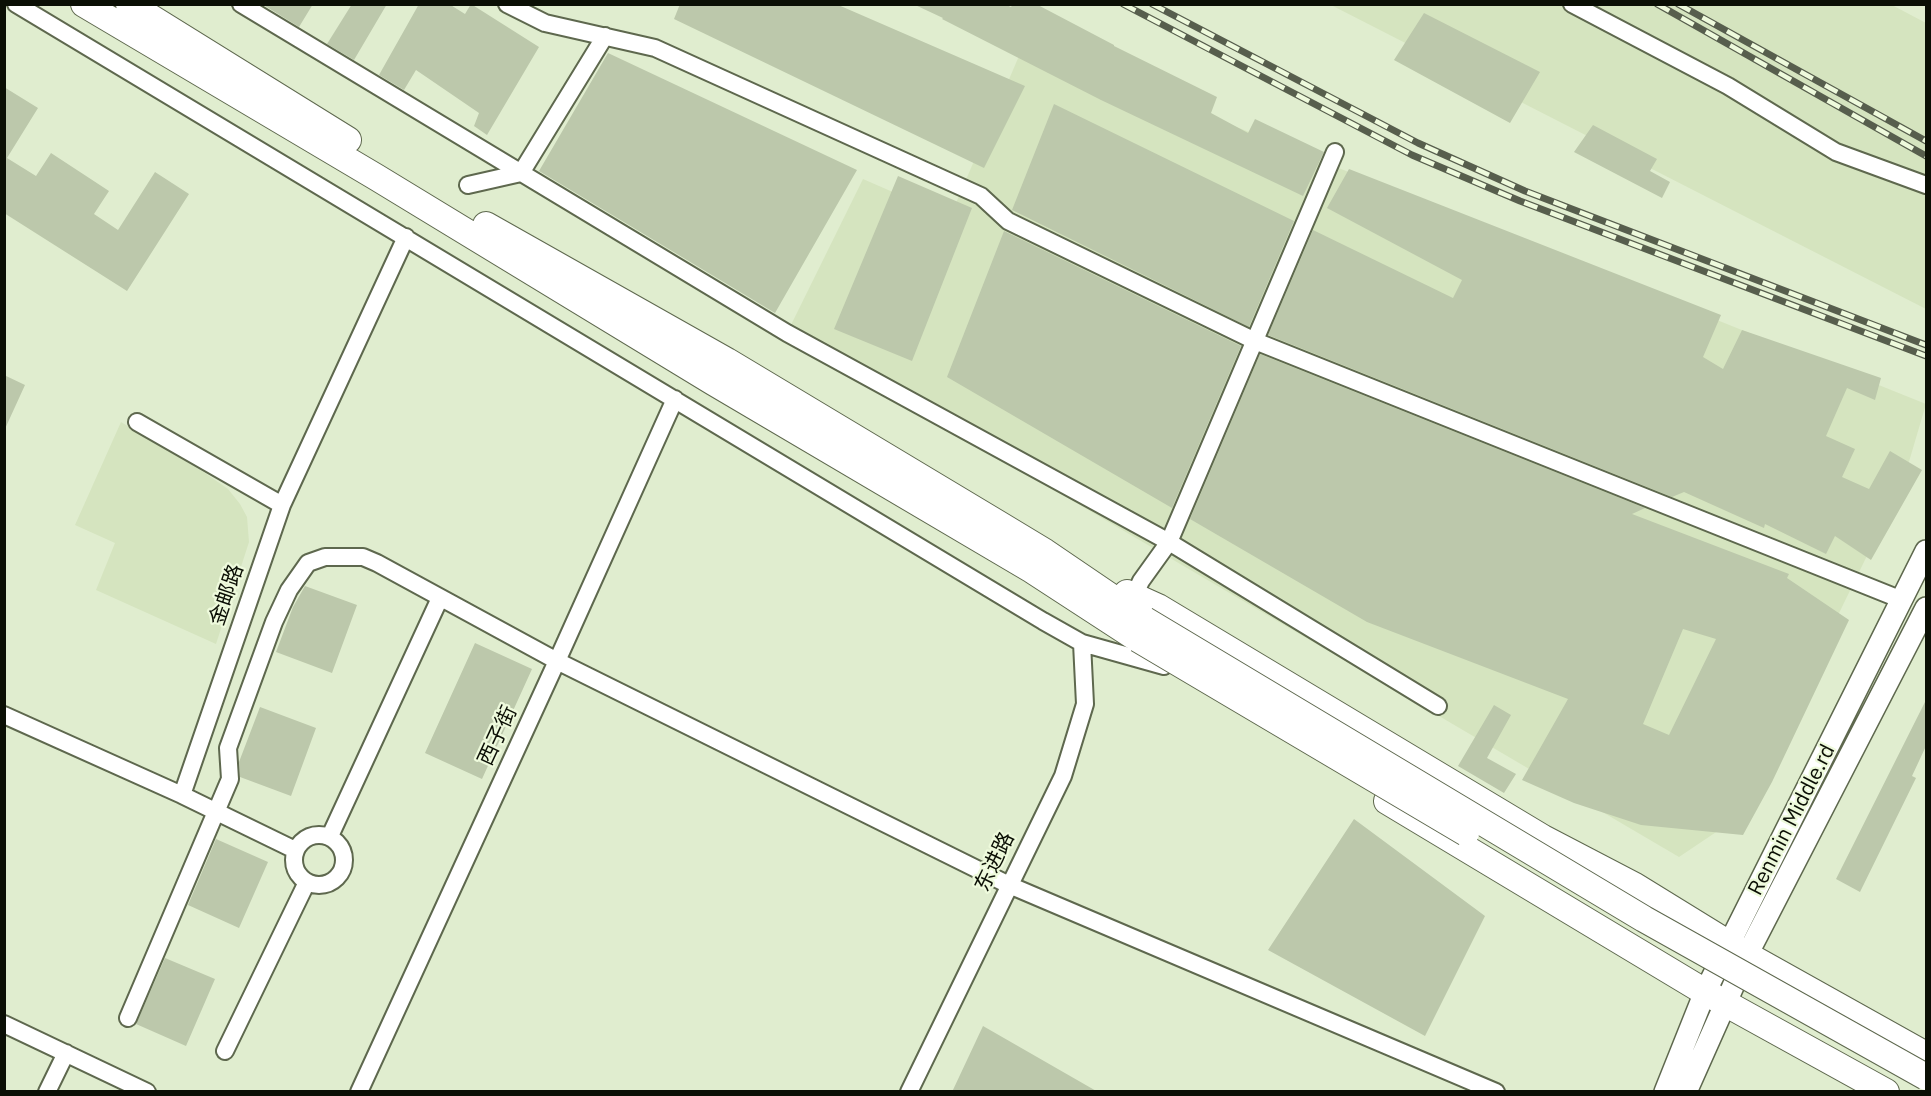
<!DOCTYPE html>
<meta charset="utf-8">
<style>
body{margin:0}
#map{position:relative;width:1931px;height:1096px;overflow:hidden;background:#e0edcf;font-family:"IBM Plex Sans",sans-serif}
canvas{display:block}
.frame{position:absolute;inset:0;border:6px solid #0b0f05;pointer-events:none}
</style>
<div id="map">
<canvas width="1931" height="1096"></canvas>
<div class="frame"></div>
</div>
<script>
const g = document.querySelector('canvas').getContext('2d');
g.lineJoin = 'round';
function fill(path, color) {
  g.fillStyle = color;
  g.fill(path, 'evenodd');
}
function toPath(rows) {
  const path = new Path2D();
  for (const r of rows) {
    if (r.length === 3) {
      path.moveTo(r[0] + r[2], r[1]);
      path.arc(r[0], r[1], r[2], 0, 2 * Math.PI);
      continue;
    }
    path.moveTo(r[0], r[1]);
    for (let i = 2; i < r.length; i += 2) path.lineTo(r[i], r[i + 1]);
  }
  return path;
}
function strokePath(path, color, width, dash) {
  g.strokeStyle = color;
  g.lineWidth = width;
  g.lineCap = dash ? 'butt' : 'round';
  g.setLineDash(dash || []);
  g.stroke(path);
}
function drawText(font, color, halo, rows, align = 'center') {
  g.font = font + ' "IBM Plex Sans","Noto Sans SC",sans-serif';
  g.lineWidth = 4.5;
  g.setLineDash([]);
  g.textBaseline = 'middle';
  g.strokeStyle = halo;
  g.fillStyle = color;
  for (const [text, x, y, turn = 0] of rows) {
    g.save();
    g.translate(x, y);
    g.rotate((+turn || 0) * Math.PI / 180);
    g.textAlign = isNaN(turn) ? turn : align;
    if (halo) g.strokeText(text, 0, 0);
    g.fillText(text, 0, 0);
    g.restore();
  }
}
const built = toPath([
 [1890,4,1926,23,1926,309,1331,5],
 [1025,42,1926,404,1903,482,1740,816,1679,857,787,333,863,179,950,217],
 [121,422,205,473,228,489,240,504,247,517,249,542,216,644,96,590,115,543,75,525]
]);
const building = toPath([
 [262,4,313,4,299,27],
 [352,4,387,4,354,60,327,44],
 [419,4,449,4,465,14,471,4,539,47,487,135,474,126,479,113,416,70,404,90,379,75],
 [680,4,836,4,1025,86,984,168,674,19],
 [913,4,1004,4,1011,7,1013,4,1036,4,1114,45,1114,46,1217,97,1211,113,1248,133,1255,119,1324,152,1303,196,1101,100,942,19,943,18],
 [1424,13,1540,72,1510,123,1394,60],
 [608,53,857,170,775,313,539,171],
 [4,87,38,108,7,158,36,176,51,153,109,191,94,214,118,230,155,172,189,194,127,291,4,213],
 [1054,104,1294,221,1249,327,1012,210],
 [1593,125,1657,159,1650,171,1670,182,1662,198,1574,152],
 [1349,169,1721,315,1703,357,1723,369,1742,330,1881,378,1875,400,1847,388,1826,436,1855,449,1842,477,1869,489,1890,451,1922,470,1871,560,1835,536,1826,554,1765,524,1764,528,1684,492,1672,497,1268,335,1313,230,1453,298,1462,280,1327,208],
 [898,176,972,208,912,361,834,329],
 [1004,231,1241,346,1172,508,947,377],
 [1260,354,1645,508,1632,514,1789,574,1787,578,1849,620,1772,782,1743,835,1641,825,1574,803,1522,780,1568,699,1367,622,1190,519],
 [1683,629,1716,639,1669,735,1643,724],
 [4,375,25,385,4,431],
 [305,586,357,605,332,673,276,652,293,607],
 [475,643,532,669,482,779,425,753],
 [1926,700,1926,746,1912,776,1916,778,1860,892,1836,879],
 [1494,705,1511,715,1487,758,1516,774,1504,793,1458,766],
 [260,707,316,728,291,796,240,777,239,762],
 [1354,819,1485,916,1425,1036,1268,950],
 [216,839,268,862,239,928,188,905],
 [165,958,215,979,186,1046,136,1024],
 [983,1026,1098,1092,952,1092]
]);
const minor = toPath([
 [16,4,1043,621,1082,643,1164,666],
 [241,4,787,333,1169,542,1438,706],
 [507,4,545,23,655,48,981,196,1008,221,1255,341,1902,600],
 [1572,4,1728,86,1836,152,1926,185],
 [468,185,521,173,605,36],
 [137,422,282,505],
 [1134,596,1141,581,1169,542,1335,152],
 [4,715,182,795,282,505,406,237],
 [182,795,295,850],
 [319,860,25],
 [330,836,440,598],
 [128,1018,230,779,228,748,274,622,289,590,308,563,325,557,363,557,377,563,557,661,1009,885,1496,1092],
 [4,1024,147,1092],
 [225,1051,307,882],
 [47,1092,66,1053],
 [359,1092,557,661,675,399],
 [909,1092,1063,776,1085,704,1082,643]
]);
const major = toPath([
 [1665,1092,1705,992,1926,551],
 [1686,1092,1747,955,1926,608]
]);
const highway = toPath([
 [84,4,376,177,713,382,1032,570,1138,639],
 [129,4,348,140],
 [486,225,727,361,997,523,1045,552,1145,620],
 [1127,593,1158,607,1543,838,1635,886,1747,955,1926,1055],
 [1387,801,1705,992,1886,1092]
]);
const rail = toPath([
 [1123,4,1412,155,1520,201,1926,356],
 [1152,4,1418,143,1525,191,1926,345],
 [1657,4,1926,156],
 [1678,4,1926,141]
]);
const highwayBridge = toPath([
 [1145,620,1644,919,1926,1077],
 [1138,639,1466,833]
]);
const streetNames = [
 ["金邮路",227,595,-71],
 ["西子街",498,736,-65],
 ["Renmin Middle.rd",1792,820,-63],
 ["东进路",995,862,-64]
];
fill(built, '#d5e4bf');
fill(building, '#bcc8ab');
strokePath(minor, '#5e684e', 20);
strokePath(major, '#5e684e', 24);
strokePath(highway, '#5e684e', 28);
strokePath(minor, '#fff', 16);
strokePath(major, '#fff', 21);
strokePath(highway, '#fff', 26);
strokePath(rail, '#575e4d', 7);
strokePath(rail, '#eefadc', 4.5, [14]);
strokePath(highwayBridge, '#5e684e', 28, []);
strokePath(highwayBridge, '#fff', 26);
drawText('21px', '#0b0f05', '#eefadc', streetNames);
</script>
